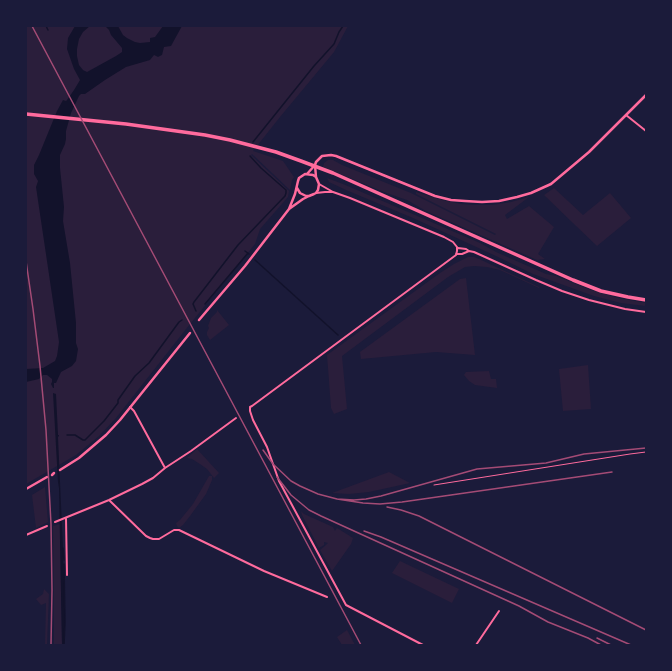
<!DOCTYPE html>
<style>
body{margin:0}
#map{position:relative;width:672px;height:671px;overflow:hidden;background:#1b1b3a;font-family:"Asap Condensed",sans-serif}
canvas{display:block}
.frame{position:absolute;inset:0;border:27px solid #1b1b3a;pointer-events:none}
</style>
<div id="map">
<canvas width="672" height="671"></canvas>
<div class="frame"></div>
</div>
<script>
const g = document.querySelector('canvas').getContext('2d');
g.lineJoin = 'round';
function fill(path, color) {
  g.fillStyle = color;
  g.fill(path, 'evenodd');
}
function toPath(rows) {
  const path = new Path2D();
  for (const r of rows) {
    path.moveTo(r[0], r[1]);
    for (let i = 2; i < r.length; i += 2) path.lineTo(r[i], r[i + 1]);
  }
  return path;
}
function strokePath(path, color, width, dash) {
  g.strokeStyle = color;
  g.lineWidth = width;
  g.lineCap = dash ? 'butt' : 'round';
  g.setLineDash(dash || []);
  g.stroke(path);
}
const green = toPath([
 [26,26,348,26,334,52,280,117,253,151,283,161,294,177,292,180,290,190,252,154,251,155,289,191,288,197,260,229,255,244,186,329,116,418,99,436,76,455,26,484],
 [328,160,333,160,342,165,411,193,495,235,496,234,416,194,416,192,442,200,461,204,475,205,492,205,511,202,529,197,505,215,507,219,529,206,554,227,538,254,545,259,537,260,426,211,407,200,384,192,323,167,324,163],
 [327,178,343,184,480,243,496,252,546,274,556,276,591,290,618,298,646,303,646,306,621,303,594,296,533,274,496,256,413,218,346,190,329,182],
 [554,188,583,215,610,193,631,218,597,246,574,224,544,195],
 [468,257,474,257,479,259,539,287,539,288,500,270,487,267,474,266,465,267,448,277,342,356,347,409,334,414,331,408,327,355,440,273,454,264],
 [466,278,475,355,436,352,361,359,360,352,460,279],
 [217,310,229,325,210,340,207,335,207,332,209,328,208,326,211,318,217,312],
 [588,365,591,409,563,411,559,369],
 [489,371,491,379,496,379,497,388,475,385,469,381,464,375,466,372],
 [197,449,219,473,214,478,207,469,200,464,192,459,187,458],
 [389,472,410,483,369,492,349,494,332,493],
 [209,476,212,476,212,480,206,494,190,516,183,525,179,528,177,526,176,523,180,520,193,504],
 [45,487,48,522,36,528,32,495],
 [301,511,304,514,333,527,335,531,337,528,353,538,351,544,332,571,320,550,326,545,328,543,324,542,324,545,319,548,302,515],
 [60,524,62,642,62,645,54,645,54,593,53,526],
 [400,561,459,589,452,603,392,573],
 [44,589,49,594,47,645,45,645,46,603,41,605,36,599,43,594],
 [347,630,355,645,342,645,337,637]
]);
const water = toPath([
 [75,26,90,26,83,32,79,39,77,49,77,56,79,65,83,70,87,72,116,56,122,52,122,48,111,35,109,30,105,26,118,26,123,35,127,38,135,42,140,43,150,42,150,38,155,37,163,26,182,26,171,46,164,47,162,55,158,57,154,55,150,60,126,67,105,80,85,94,81,94,79,96,71,113,66,131,66,139,65,144,60,155,60,168,64,207,63,221,70,263,76,323,76,343,78,349,76,361,72,366,61,372,56,383,54,383,54,388,53,388,51,384,52,382,52,379,47,375,43,375,39,379,26,382,26,369,43,368,55,361,57,356,59,342,36,187,38,181,34,174,34,165,39,155,57,111,63,100,66,101,67,100,74,90,80,80,74,69,67,49,68,38],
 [53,393,56,394,58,435,59,435,59,436,58,437,63,549,65,622,64,645,62,645,59,488,58,482]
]);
const stream = toPath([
 [46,26,48,30],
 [253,142,314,66,334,44,339,32,343,26],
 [245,251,249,254],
 [255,260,338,335],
 [205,304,248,253],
 [196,311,193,304,194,302,238,245,285,196,286,193,286,190,261,168,250,156],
 [67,435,75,435,83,440,85,440,104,421,118,403,118,400,135,376,149,363,179,322,182,320],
 [63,548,64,560],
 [64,564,65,622,64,645]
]);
const service = toPath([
 [434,485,630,454,646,452]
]);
const minor = toPath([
 [626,115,646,131],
 [333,192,350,198,444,237,453,242,457,247,457,251,456,255,252,406,250,407,250,411,253,420,267,447,279,481,346,605,423,645],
 [316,193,325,192,333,192,319,184],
 [469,251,474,252,536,280,562,291,589,300,625,309,646,312],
 [456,254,462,254,469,251,466,249,458,248],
 [130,407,134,411,165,468],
 [109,500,146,536,150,538,153,539,159,539,174,530,179,530,264,571,327,597],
 [66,518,67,575],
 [55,522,109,500,142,484,153,478,165,468,191,451,236,418],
 [26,535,47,526],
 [476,645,499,611]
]);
const tertiary = toPath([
 [315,165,316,162,322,156,331,155,336,156,435,196,451,200,465,201,482,202,499,201,517,197,531,193,551,184,589,152,646,95],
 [307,174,315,165,316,177],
 [297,188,300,193,306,196,309,196,314,194,316,193,318,190,319,184,316,177,313,175,305,174,299,178,298,181,295,194,289,209,303,199,309,196],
 [199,320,245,266,289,209],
 [60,470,79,458,106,435,120,420,190,333],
 [52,475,54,473],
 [26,489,47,477]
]);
const trunk = toPath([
 [26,114,126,124,205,135,230,140,276,152,301,161,333,173,573,280,601,291,628,297,646,300]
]);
const rail = toPath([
 [32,26,361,645],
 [26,261,33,309,40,366,46,430,51,524,52,590,51,645],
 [263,450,273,464,291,481,300,486,318,494,337,499],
 [612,472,402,502,380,504,363,503,337,499,354,500,366,499,381,496,477,469,546,463,584,454,646,448],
 [277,477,291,495,309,510,321,516,519,606,548,622,588,638,601,645],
 [387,507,401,510,419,516,646,630],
 [364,531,381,537,631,645],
 [597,638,611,645]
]);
fill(green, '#2a1e3b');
fill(water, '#12122b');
strokePath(stream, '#12122b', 1.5);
strokePath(service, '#ff6b9d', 1);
strokePath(minor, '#ff6b9d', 2);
strokePath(tertiary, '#ff6b9d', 2.5);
strokePath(trunk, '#ff6b9d', 3.5);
strokePath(rail, '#a44b75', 1.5);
</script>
